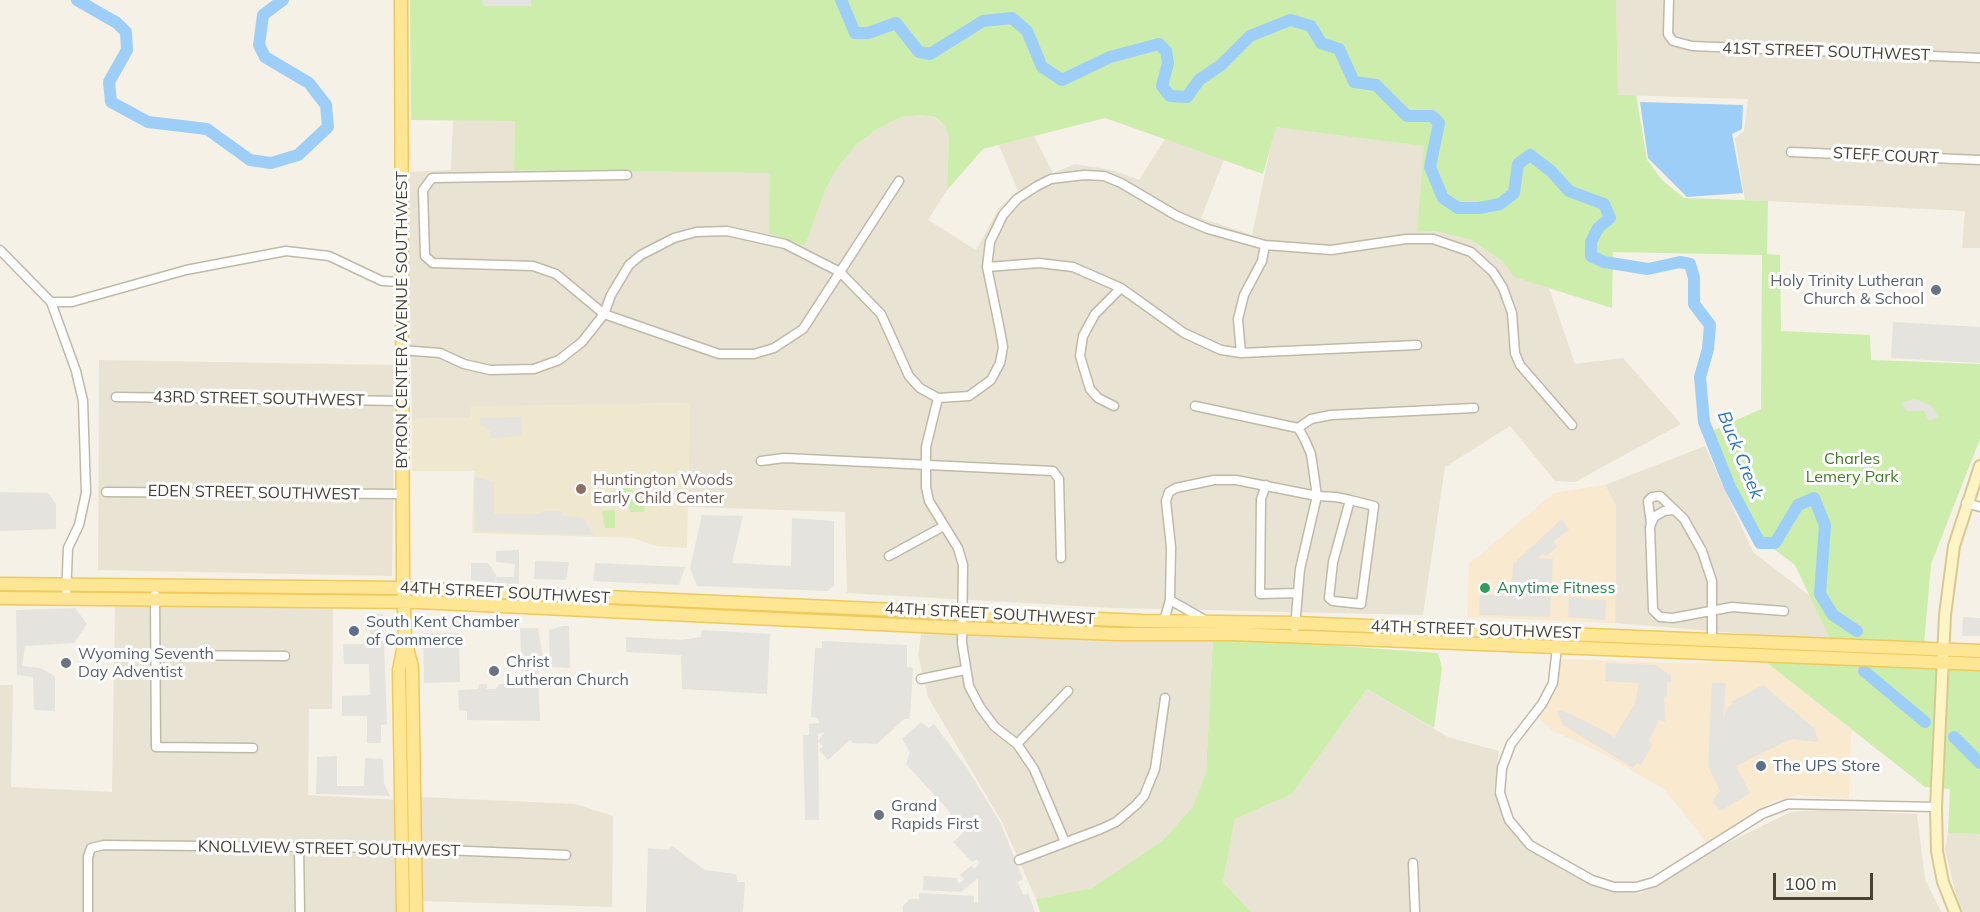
<!DOCTYPE html>
<style>
body{margin:0}
#map{position:relative;width:1980px;height:912px;overflow:hidden;background:#f5f1e6;font-family:Mulish,sans-serif}
canvas{display:block}
.scale{position:absolute;left:1773px;top:873px;width:100px;height:27px;box-sizing:border-box;border:3px solid #484134;border-top:0;padding-left:8px;font-size:18px;line-height:21px;white-space:nowrap;color:#484134;-webkit-text-stroke:4px #fff;paint-order:stroke}
</style>
<div id="map">
<canvas width="1980" height="912"></canvas>
<div class="scale">100 m</div>
</div>
<script>
const g = document.querySelector('canvas').getContext('2d');
g.lineJoin = 'round';
function fill(path, color) {
  g.fillStyle = color;
  g.fill(path, 'evenodd');
}
function toPath(rows) {
  const path = new Path2D();
  for (const r of rows) {
    path.moveTo(r[0], r[1]);
    for (let i = 2; i < r.length; i += 2) path.lineTo(r[i], r[i + 1]);
  }
  return path;
}
function strokePath(path, color, width, dash) {
  g.strokeStyle = color;
  g.lineWidth = width;
  g.lineCap = dash ? 'butt' : 'round';
  g.setLineDash(dash || []);
  g.stroke(path);
}
function drawText(font, color, halo, rows, align = 'center') {
  g.font = font + ' Mulish,sans-serif';
  g.lineWidth = 6;
  g.setLineDash([]);
  g.textBaseline = 'middle';
  g.strokeStyle = halo;
  g.fillStyle = color;
  for (const [text, x, y, turn = 0] of rows) {
    g.save();
    g.translate(x, y);
    g.rotate((+turn || 0) * Math.PI / 180);
    g.textAlign = isNaN(turn) ? turn : align;
    if (halo) g.strokeText(text, 0, 0);
    g.fillText(text, 0, 0);
    g.restore();
  }
}
const residential = toPath([
 [1616,0,1980,0,1980,248,1962,248,1965,211,1745,200,1735,138,1744,131,1748,99,1618,95],
 [920,115,934,117,944,125,949,137,947,190,928,220,976,250,999,208,1018,191,999,145,1034,136,1053,173,1075,164,1112,170,1139,180,1165,139,1224,160,1201,218,1252,235,1275,126,1425,146,1417,232,1435,231,1471,240,1502,261,1514,277,1549,288,1575,364,1623,358,1681,424,1575,482,1555,481,1510,426,1445,467,1423,615,1113,608,847,593,845,512,688,507,690,403,471,407,470,418,412,419,408,172,451,170,453,120,515,121,514,170,771,173,769,233,805,246,825,190,838,167,856,145,877,129,901,117],
 [99,360,395,365,392,576,98,570],
 [1705,446,1753,552,1810,596,1831,641,1615,623,1616,506,1605,485],
 [115,603,333,607,332,709,309,709,308,795,398,800,399,912,0,912,0,685,13,685,11,787,112,792],
 [922,630,1213,637,1206,773,1192,808,1162,841,1092,888,1036,899,1002,822,928,697,918,655],
 [1367,689,1448,737,1499,751,1494,792,1517,839,1562,870,1600,889,1641,893,1717,848,1791,812,1820,810,1917,814,1925,879,1941,912,1251,912,1223,882,1235,819,1292,794],
 [420,797,575,804,613,816,612,907,421,901],
 [1948,833,1980,834,1980,912,1960,912,1945,849]
]);
const commercial = toPath([
 [1605,485,1616,506,1615,623,1467,617,1469,564,1554,493],
 [1562,659,1675,663,1766,662,1851,729,1849,799,1798,795,1772,802,1708,844,1665,790,1604,754,1553,731,1537,716,1552,695]
]);
const education = toPath([
 [690,403,687,548,656,546,633,538,472,533,474,471,412,471,412,419,470,418,471,406]
]);
const green = toPath([
 [410,0,1616,0,1618,95,1636,95,1647,160,1663,181,1684,198,1768,201,1767,254,1780,255,1781,331,1870,335,1871,360,1980,364,1980,439,1931,564,1924,644,1831,641,1795,565,1761,539,1745,513,1710,432,1761,409,1762,255,1613,252,1612,308,1514,277,1502,261,1471,240,1435,231,1417,232,1424,146,1276,127,1263,174,1105,118,983,149,947,190,949,137,944,125,935,117,920,115,901,117,877,129,856,145,838,167,825,190,805,246,769,233,770,173,514,170,515,121,411,120],
 [622,485,639,494,645,506,644,512,630,512,627,503,620,500],
 [615,510,615,528,605,528,602,511],
 [1213,637,1438,653,1442,668,1434,728,1367,689,1292,794,1235,819,1223,882,1251,912,1040,912,1036,899,1092,888,1162,841,1192,808,1206,773],
 [1766,662,1980,671,1980,834,1948,833,1950,789,1925,787]
]);
const parking = toPath([
 [482,0,531,0,531,6,483,6],
 [1893,322,1980,327,1980,363,1891,358],
 [1915,399,1931,405,1938,417,1929,421,1924,411,1906,411,1901,403],
 [522,417,521,436,491,438,490,431,480,424,480,418],
 [474,476,494,482,494,514,540,514,545,511,562,511,563,516,582,517,594,535,475,531],
 [0,492,48,493,56,504,56,529,0,531],
 [702,515,743,516,732,563,791,566,792,518,834,521,834,586,827,591,697,586,690,568],
 [1562,519,1569,530,1553,542,1557,547,1546,556,1542,553,1538,558,1553,559,1550,617,1479,615,1480,594,1511,595,1513,564],
 [519,550,519,584,497,583,496,577,514,577,515,564,496,562,496,551],
 [535,561,569,562,566,580,534,579],
 [471,563,488,563,496,575,495,583,471,580],
 [595,563,685,567,679,585,593,581],
 [1569,597,1606,600,1605,620,1568,617],
 [75,608,87,624,74,643,25,646,22,666,40,668,55,676,55,711,34,710,33,677,17,675,16,610],
 [370,614,383,614,387,724,381,725,381,743,367,743,367,716,342,716,342,696,370,695,369,664,344,664,343,644,370,644],
 [1963,617,1980,618,1980,636,1962,636],
 [563,626,569,626,570,668,550,667,549,630],
 [520,628,538,628,544,664,538,666,540,721,467,720,467,711,459,710,458,690,478,689,479,684,487,684,487,689,496,689,499,684,525,683,525,655,521,654],
 [702,630,770,634,767,694,682,689,681,655,626,652,626,637,682,640,701,637],
 [423,633,459,633,460,682,424,683],
 [822,641,907,645,907,667,913,668,910,719,904,719,877,744,853,743,850,740,828,760,819,750,823,746,818,741,825,732,818,734,819,820,805,820,803,735,809,735,809,724,819,723,818,718,811,717,815,648,822,648],
 [1606,663,1655,665,1671,676,1671,682,1667,682,1667,696,1664,697,1665,722,1659,719,1649,741,1652,745,1641,765,1637,763,1633,768,1563,725,1557,712,1561,710,1583,720,1613,736,1613,739,1635,704,1639,683,1605,681],
 [1712,683,1726,683,1723,722,1726,709,1733,704,1731,702,1763,685,1815,729,1818,742,1791,739,1736,766,1750,793,1721,811,1712,802,1720,791,1708,766],
 [921,722,929,728,934,724,967,768,1001,824,1023,879,1018,882,1023,895,1028,893,1035,912,903,912,903,906,910,899,919,899,919,893,974,896,974,902,978,902,978,878,961,892,923,890,924,876,957,878,959,884,964,879,960,875,971,866,975,869,979,863,977,859,972,862,953,842,963,833,948,810,906,764,910,752,902,739],
 [337,756,337,786,364,786,365,758,383,759,384,783,390,796,316,794,317,757],
 [672,846,705,870,736,874,738,882,745,882,743,912,646,912,648,848,668,850]
]);
const water = toPath([
 [1640,102,1743,105,1742,129,1732,134,1743,193,1687,197,1648,158]
]);
const river = toPath([
 [77,0,117,23,126,32,127,50,109,82,111,102,148,122,207,129,250,160,271,163,298,155,328,127,326,105,309,83,265,57,259,45,263,15,283,0],
 [841,0,855,33,868,33,896,23,919,52,930,54,983,21,1012,18,1027,31,1042,67,1062,80,1110,57,1159,44,1166,51,1168,63,1162,86,1170,96,1187,97,1199,80,1221,65,1250,36,1290,20,1311,26,1321,43,1339,49,1354,82,1376,85,1407,116,1432,116,1439,123,1430,167,1443,198,1458,208,1479,208,1500,204,1514,193,1518,164,1530,155,1551,171,1569,191,1604,204,1610,218,1598,228,1591,242,1591,256,1604,262,1648,269,1680,262,1690,264,1694,278,1694,304,1710,325,1708,349,1700,377,1704,422,1730,487,1760,543,1775,543,1798,505,1814,498,1825,525,1820,594,1833,615,1857,631],
 [1864,671,1925,722],
 [1954,737,1980,763]
]);
const street = toPath([
 [1669,0,1668,34,1673,41,1692,46,1980,58],
 [1791,152,1980,160],
 [627,175,432,178,423,190,425,256,433,263,533,266,556,274,604,314,719,354,754,354,774,348,803,329,899,181],
 [0,250,51,302,76,371,83,401,86,493,79,525,68,548,66,598],
 [987,267,1039,263,1073,267,1121,288,1184,333,1221,350,1241,353,1417,345],
 [51,302,72,302,186,270,286,251,329,256,382,281,401,282],
 [401,350,440,353,464,364,490,370,534,369,559,360,582,342,604,314,611,295,629,265,641,255,674,238,696,232,727,231,785,244,840,272,881,314,909,376,920,388,938,398,969,396,991,380,1000,363,1003,347,1000,330,987,267,990,242,1003,215,1017,199,1037,186,1051,179,1084,175,1104,176,1121,183,1177,216,1208,229,1265,245,1331,250,1406,239,1433,239,1471,252,1493,272,1503,288,1512,313,1515,353,1520,365,1572,425],
 [1241,353,1238,319,1244,295,1262,261,1265,245],
 [116,397,402,401],
 [938,398,926,447,926,487,929,501,958,548,963,565,962,643,969,686,980,707,995,727,1017,744,1034,769,1065,842],
 [1114,406,1098,398,1090,389,1080,356,1083,336,1095,314,1121,288],
 [1195,406,1298,428,1304,438,1311,454,1317,496,1300,569,1295,627],
 [1298,428,1311,419,1331,415,1474,408],
 [761,461,784,458,1053,471,1059,479,1061,558],
 [1266,485,1261,499,1260,594,1298,593],
 [106,492,403,494],
 [1966,503,1980,507],
 [1674,510,1664,511,1654,517,1650,527,1653,610,1660,617,1673,618,1732,607,1784,611],
 [1651,524,1648,501,1652,497,1660,496,1684,519,1702,551,1712,581,1712,640],
 [889,556,944,526],
 [155,595,156,747,253,748],
 [1170,600,1205,620],
 [1164,621,1170,600,1171,547,1166,501,1169,492,1176,488,1214,480,1236,480,1317,496,1336,497,1350,500,1374,506,1361,604,1333,601,1329,598,1333,562,1350,500],
 [1557,647,1553,683,1542,704,1511,744,1502,768,1500,793,1509,820,1530,845,1592,880,1614,887,1636,887,1654,882,1762,814,1788,804,1936,807],
 [155,655,285,656],
 [921,679,965,670],
 [1017,744,1068,691],
 [299,847,300,912],
 [1019,860,1101,829,1116,822,1136,805,1144,796,1155,769,1165,698],
 [1413,863,1415,912],
 [88,912,88,857,91,848,104,845,395,848,566,855]
]);
const secondary = toPath([
 [1955,912,1943,882,1937,851,1936,807,1945,615,1954,546,1980,466]
]);
const primary = toPath([
 [401,0,403,581,405,640,412,667,416,912],
 [0,584,404,588,1142,621,1295,623,1980,651],
 [0,598,419,602,963,628,1117,634,1233,634,1980,664],
 [403,912,399,670,405,641]
]);
const markers = [
 [1936,290,6,"#6b7280"],
 [581,489,6,"#8d6e63"],
 [1485,588,6,"#2e9e5b"],
 [354,631,6,"#5c6f8a"],
 [66,663,6,"#6b7280"],
 [494,671,6,"#6b7280"],
 [1761,766,6,"#5c6f8a"],
 [879,815,6,"#6b7280"]
];
const streetNames = [
 ["41ST STREET SOUTHWEST",1826,52,2],
 ["STEFF COURT",1886,156,3],
 ["BYRON CENTER AVENUE SOUTHWEST",402,320,-90],
 ["43RD STREET SOUTHWEST",259,399,1],
 ["EDEN STREET SOUTHWEST",254,493,1],
 ["44TH STREET SOUTHWEST",505,593,3],
 ["44TH STREET SOUTHWEST",990,614,3],
 ["44TH STREET SOUTHWEST",1476,630,2],
 ["KNOLLVIEW STREET SOUTHWEST",329,849,1]
];
const worshipNames = [
 ["Holy Trinity Lutheran",1924,281,"right"],
 ["Church & School",1924,299,"right"],
 ["Wyoming Seventh",78,654],
 ["Day Adventist",78,672],
 ["Christ",506,662],
 ["Lutheran Church",506,680],
 ["Grand",891,806],
 ["Rapids First",891,824]
];
const parkNames = [
 ["Charles",1852,459],
 ["Lemery Park",1852,477]
];
const educationNames = [
 ["Huntington Woods",593,480],
 ["Early Child Center",593,498]
];
const leisureNames = [
 ["Anytime Fitness",1497,588]
];
const serviceNames = [
 ["South Kent Chamber",366,622],
 ["of Commerce",366,640],
 ["The UPS Store",1773,766]
];
const waterNames = [
 ["Buck Creek",1740,455,68]
];
fill(residential, '#e9e3d3');
fill(commercial, '#f8e9cf');
fill(education, '#efe7ce');
fill(green, '#ccedab');
fill(parking, '#e5e3de');
fill(water, '#9dcef7');
strokePath(river, '#9dcef7', 12);
strokePath(street, '#c1b9a8', 11);
strokePath(secondary, '#d8c991', 14);
strokePath(primary, '#efc95a', 15);
strokePath(street, '#fff', 8);
strokePath(secondary, '#fff4c5', 10);
strokePath(primary, '#ffe694', 12);
for (const [x, y, r, color] of markers) {
  const dot = new Path2D();
  dot.arc(x, y, r, 0, 2 * Math.PI);
  g.fillStyle = color;
  g.fill(dot);
  strokePath(dot, '#fff', 2);
}
drawText('16px', '#484134', '#fff', streetNames);
drawText('16px', '#5b616d', '#fff', worshipNames, 'left');
drawText('16px', '#417f22', '#fff', parkNames);
drawText('16px', '#785e54', '#fff', educationNames, 'left');
drawText('16px', '#27864d', '#fff', leisureNames, 'left');
drawText('16px', '#4e5e75', '#fff', serviceNames, 'left');
drawText('italic 18px', '#2375be', '#fff', waterNames);
</script>
